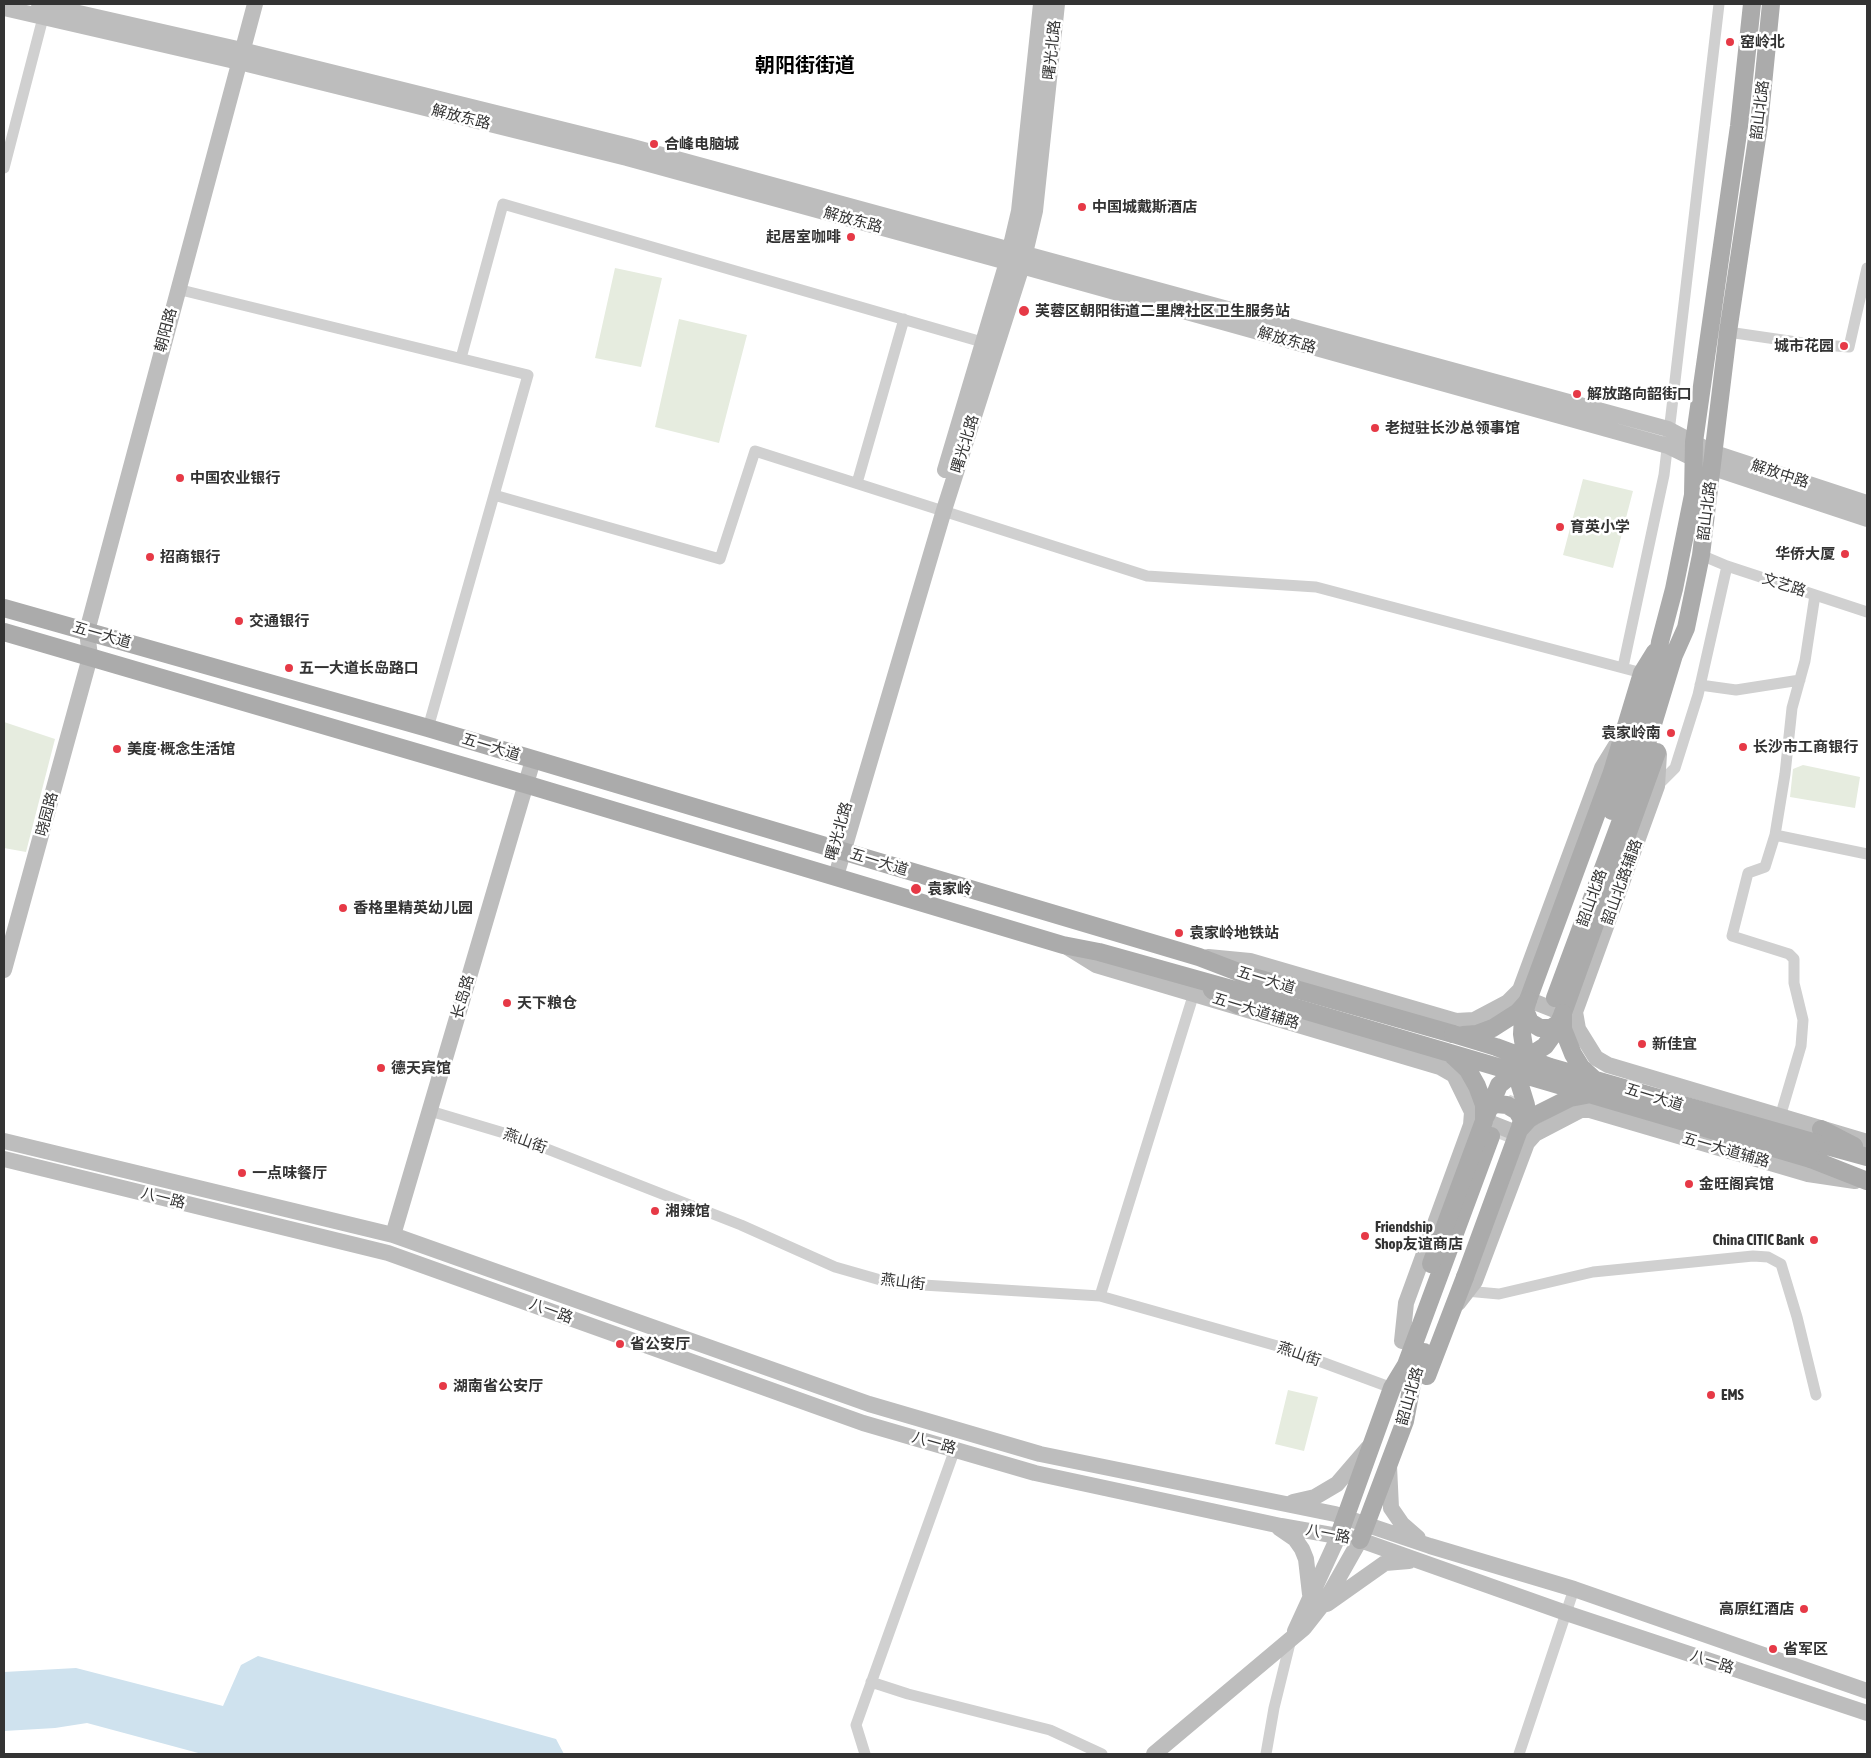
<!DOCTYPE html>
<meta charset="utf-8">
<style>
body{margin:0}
#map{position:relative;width:1871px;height:1758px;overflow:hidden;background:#fff;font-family:"Asap Condensed",sans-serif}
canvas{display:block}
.frame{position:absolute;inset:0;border:5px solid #333;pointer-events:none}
</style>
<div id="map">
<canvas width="1871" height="1758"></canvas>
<div class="frame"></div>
</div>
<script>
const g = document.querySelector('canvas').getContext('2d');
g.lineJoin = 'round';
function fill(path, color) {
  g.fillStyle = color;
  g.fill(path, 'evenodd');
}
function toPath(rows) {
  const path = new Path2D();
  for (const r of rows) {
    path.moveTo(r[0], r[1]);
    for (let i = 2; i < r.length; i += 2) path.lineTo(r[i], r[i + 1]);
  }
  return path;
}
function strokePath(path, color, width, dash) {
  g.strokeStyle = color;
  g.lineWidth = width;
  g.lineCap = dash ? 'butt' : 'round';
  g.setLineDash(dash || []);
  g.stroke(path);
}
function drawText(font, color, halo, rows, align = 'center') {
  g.font = font + ' "Asap Condensed","Noto Sans SC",sans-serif';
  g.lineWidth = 5;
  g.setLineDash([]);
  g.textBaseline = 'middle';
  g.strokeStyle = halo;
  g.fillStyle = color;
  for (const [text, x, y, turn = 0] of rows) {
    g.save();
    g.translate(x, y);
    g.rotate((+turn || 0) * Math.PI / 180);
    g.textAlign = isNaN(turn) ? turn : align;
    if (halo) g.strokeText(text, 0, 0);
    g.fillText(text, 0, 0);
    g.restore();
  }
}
const green = toPath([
 [615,268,662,278,641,367,595,358],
 [679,319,747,335,719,443,655,427],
 [1583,479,1633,491,1613,568,1563,555],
 [4,722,55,739,26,852,4,848],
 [1803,765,1860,777,1855,808,1790,797,1793,769],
 [1288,1390,1318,1397,1304,1451,1275,1444]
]);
const water = toPath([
 [258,1656,556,1739,564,1754,202,1754,87,1723,55,1728,4,1731,4,1672,76,1668,223,1706,241,1665]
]);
const primaryTunnel = toPath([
 [1502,1140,1519,1096]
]);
const street = toPath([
 [4,168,45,10],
 [177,289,528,375,428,728],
 [1728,332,1810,344,1849,347,1867,268],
 [461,358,503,204,989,344],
 [857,483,904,319],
 [494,495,720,559,755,451,1147,576,1316,587,1642,673],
 [1701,555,1727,566,1867,612],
 [1815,595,1805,661,1792,708,1785,774,1775,835,1867,854],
 [1623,667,1664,475,1719,4],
 [1700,685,1736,690,1800,680],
 [1657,786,1675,768,1698,695,1727,566],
 [1775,835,1765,867,1748,873,1732,936,1789,954,1794,959,1794,983,1803,1020,1801,1046,1780,1117],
 [430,1111,514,1136,741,1225,835,1267,891,1283,1100,1296,1281,1347,1392,1388],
 [1466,1291,1499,1294,1593,1272,1753,1256,1768,1257,1781,1264,1797,1317,1816,1395],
 [1100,1296,1194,993],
 [871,1682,908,1694,1050,1730,1102,1754],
 [865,1754,856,1725,955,1449],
 [1266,1754,1274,1708,1291,1639],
 [1519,1754,1574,1589]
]);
const secondary = toPath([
 [39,4,242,50,629,146,1668,429,1712,452,1867,503],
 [4,8,239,62,627,158,1007,262,1668,446,1713,468,1867,519],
 [945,470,1007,262,1019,211,1041,4],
 [1659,754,1657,786,1575,1012,1578,1029,1596,1058,1608,1065,1867,1142],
 [836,876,944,510,1022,266,1035,211,1057,4],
 [1067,947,1096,965,1440,1067,1454,1075,1472,1112,1471,1125,1406,1303,1402,1341],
 [1208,957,1250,961,1456,1021,1474,1020,1508,1002,1520,990,1602,768,1618,742],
 [4,970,90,657,87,631,255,4],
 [1517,995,1575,1018],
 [1473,1116,1529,1138],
 [4,1141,393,1235,869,1404,1040,1454,1335,1514,1430,1546,1574,1589,1867,1691],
 [4,1159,388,1253,863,1423,1035,1473,1281,1526,1360,1540,1566,1613,1867,1713],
 [393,1235,533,760],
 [1458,1303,1475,1281,1527,1143,1535,1134,1581,1110,1590,1110,1808,1174,1855,1181],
 [1389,1466,1391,1508,1402,1524,1418,1538],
 [1293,1502,1315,1497,1337,1484,1368,1448],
 [1279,1528,1295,1539,1302,1549,1306,1559,1310,1594],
 [1327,1604,1385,1563,1409,1561],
 [1295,1631,1339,1535],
 [1154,1754,1304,1628,1326,1600,1360,1540]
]);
const primary = toPath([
 [4,608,428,728,1199,957,1246,975,1453,1034],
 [4,632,525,784,1063,945,1099,952,1242,992],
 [1612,811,1655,676,1660,642,1674,589,1693,495,1694,442,1739,126,1752,4],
 [1212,990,1238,1005],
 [1555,998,1636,780,1674,655,1686,628,1701,555,1728,332,1759,125,1771,4],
 [1528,1000,1612,772,1642,673,1655,652],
 [1563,1013,1657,752],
 [1821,1129,1854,1146],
 [1816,1143,1867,1157],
 [1811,1159,1867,1181],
 [1427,1376,1465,1277],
 [1339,1535,1392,1388,1406,1365,1491,1136],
 [1360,1540,1405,1421,1412,1384,1424,1352]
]);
const primaryBridge = toPath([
 [1242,992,1811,1159],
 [1528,1000,1523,1017,1522,1034,1525,1053,1531,1065],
 [1525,1010,1530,1022,1540,1028,1551,1028,1559,1023],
 [1563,1015,1563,1029,1573,1054,1581,1067,1594,1079],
 [1453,1034,1496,1047,1550,1067,1816,1143],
 [1463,1035,1477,1034,1493,1028,1518,1012,1527,1002],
 [1520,1062,1545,1046,1555,1032,1563,1013],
 [1514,1066,1526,1105,1520,1127],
 [1489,1108,1496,1104,1507,1105,1517,1111,1523,1121],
 [1486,1116,1499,1085,1510,1076,1522,1070],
 [1431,1264,1484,1121,1484,1105,1477,1086,1468,1070,1452,1055],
 [1465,1277,1519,1130,1529,1119,1536,1115,1570,1098,1586,1095]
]);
const markers = [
 [1730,42,5,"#e63946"],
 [654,144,5,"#e63946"],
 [1082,207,5,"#e63946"],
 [851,237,5,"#e63946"],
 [1024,311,6,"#e63946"],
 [1844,346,5,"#e63946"],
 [1577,394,5,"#e63946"],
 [1375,428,5,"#e63946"],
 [180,478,5,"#e63946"],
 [1560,527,5,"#e63946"],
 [1845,554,5,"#e63946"],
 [150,557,5,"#e63946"],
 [239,621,5,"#e63946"],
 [289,668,5,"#e63946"],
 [1671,733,5,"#e63946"],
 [1743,747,5,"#e63946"],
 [117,749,5,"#e63946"],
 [916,889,6,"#e63946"],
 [343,908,5,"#e63946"],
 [1179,933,5,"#e63946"],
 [507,1003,5,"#e63946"],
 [1642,1044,5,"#e63946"],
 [381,1068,5,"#e63946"],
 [242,1173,5,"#e63946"],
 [1689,1184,5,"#e63946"],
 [655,1211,5,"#e63946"],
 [1365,1236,5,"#e63946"],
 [1814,1240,5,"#e63946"],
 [620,1344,5,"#e63946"],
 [443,1386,5,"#e63946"],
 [1711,1395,5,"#e63946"],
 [1804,1609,5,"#e63946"],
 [1773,1649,5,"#e63946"]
];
const poiNames = [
 ["窑岭北",1740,42],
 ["合峰电脑城",664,144],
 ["中国城戴斯酒店",1092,207],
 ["起居室咖啡",841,237,"right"],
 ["芙蓉区朝阳街道二里牌社区卫生服务站",1035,311],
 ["城市花园",1834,346,"right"],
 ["解放路向韶街口",1587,394],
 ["老挝驻长沙总领事馆",1385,428],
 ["中国农业银行",190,478],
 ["育英小学",1570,527],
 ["华侨大厦",1835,554,"right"],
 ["招商银行",160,557],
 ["交通银行",249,621],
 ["五一大道长岛路口",299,668],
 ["袁家岭南",1661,733,"right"],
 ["长沙市工商银行",1753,747],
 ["美度·概念生活馆",127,749],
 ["袁家岭",927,889],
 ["香格里精英幼儿园",353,908],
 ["袁家岭地铁站",1189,933],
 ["天下粮仓",517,1003],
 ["新佳宜",1652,1044],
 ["德天宾馆",391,1068],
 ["一点味餐厅",252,1173],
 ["金旺阁宾馆",1699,1184],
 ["湘辣馆",665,1211],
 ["Friendship",1375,1227],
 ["Shop友谊商店",1375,1244],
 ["China CITIC Bank",1804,1240,"right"],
 ["省公安厅",630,1344],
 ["湖南省公安厅",453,1386],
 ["EMS",1721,1395],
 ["高原红酒店",1794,1609,"right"],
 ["省军区",1783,1649]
];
const streetNames = [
 ["曙光北路",1052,50,-84],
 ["韶山北路",1760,110,-83],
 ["解放东路",461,117,14],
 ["解放东路",853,220,15],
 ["朝阳路",166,330,-75],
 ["解放东路",1287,340,16],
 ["曙光北路",965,444,-73],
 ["解放中路",1780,474,18],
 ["韶山北路",1707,511,-83],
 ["文艺路",1784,585,18],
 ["五一大道",102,635,16],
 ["五一大道",491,747,17],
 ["晓园路",47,814,-75],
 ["曙光北路",839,831,-74],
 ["五一大道",879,862,17],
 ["韶山北路辅路",1622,882,-70],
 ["韶山北路",1592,898,-70],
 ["五一大道",1266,980,17],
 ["长岛路",463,997,-74],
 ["五一大道辅路",1256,1011,17],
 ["五一大道",1654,1097,17],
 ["燕山街",525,1141,20],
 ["五一大道辅路",1726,1150,16],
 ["八一路",163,1198,14],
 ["燕山街",903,1282,7],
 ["八一路",551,1311,20],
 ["燕山街",1299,1354,19],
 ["韶山北路",1410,1396,-74],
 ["八一路",934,1443,16],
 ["八一路",1328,1534,11],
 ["八一路",1712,1662,18]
];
const districtNames = [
 ["朝阳街街道",805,66]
];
fill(green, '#e6ecdf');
fill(water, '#cfe2ee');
strokePath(primaryTunnel, '#d6d6d6', 18, [18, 9]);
strokePath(street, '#d0d0d0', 11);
strokePath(secondary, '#bdbdbd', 16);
strokePath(primary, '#ababab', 18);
strokePath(primaryBridge, '#ababab', 18);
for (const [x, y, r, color] of markers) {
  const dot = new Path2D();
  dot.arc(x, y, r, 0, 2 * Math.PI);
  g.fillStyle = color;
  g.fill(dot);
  strokePath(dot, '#fff', 2);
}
drawText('bold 15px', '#333', '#fff', poiNames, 'left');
drawText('15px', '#333', '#fff', streetNames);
drawText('bold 20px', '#000', '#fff', districtNames);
</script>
